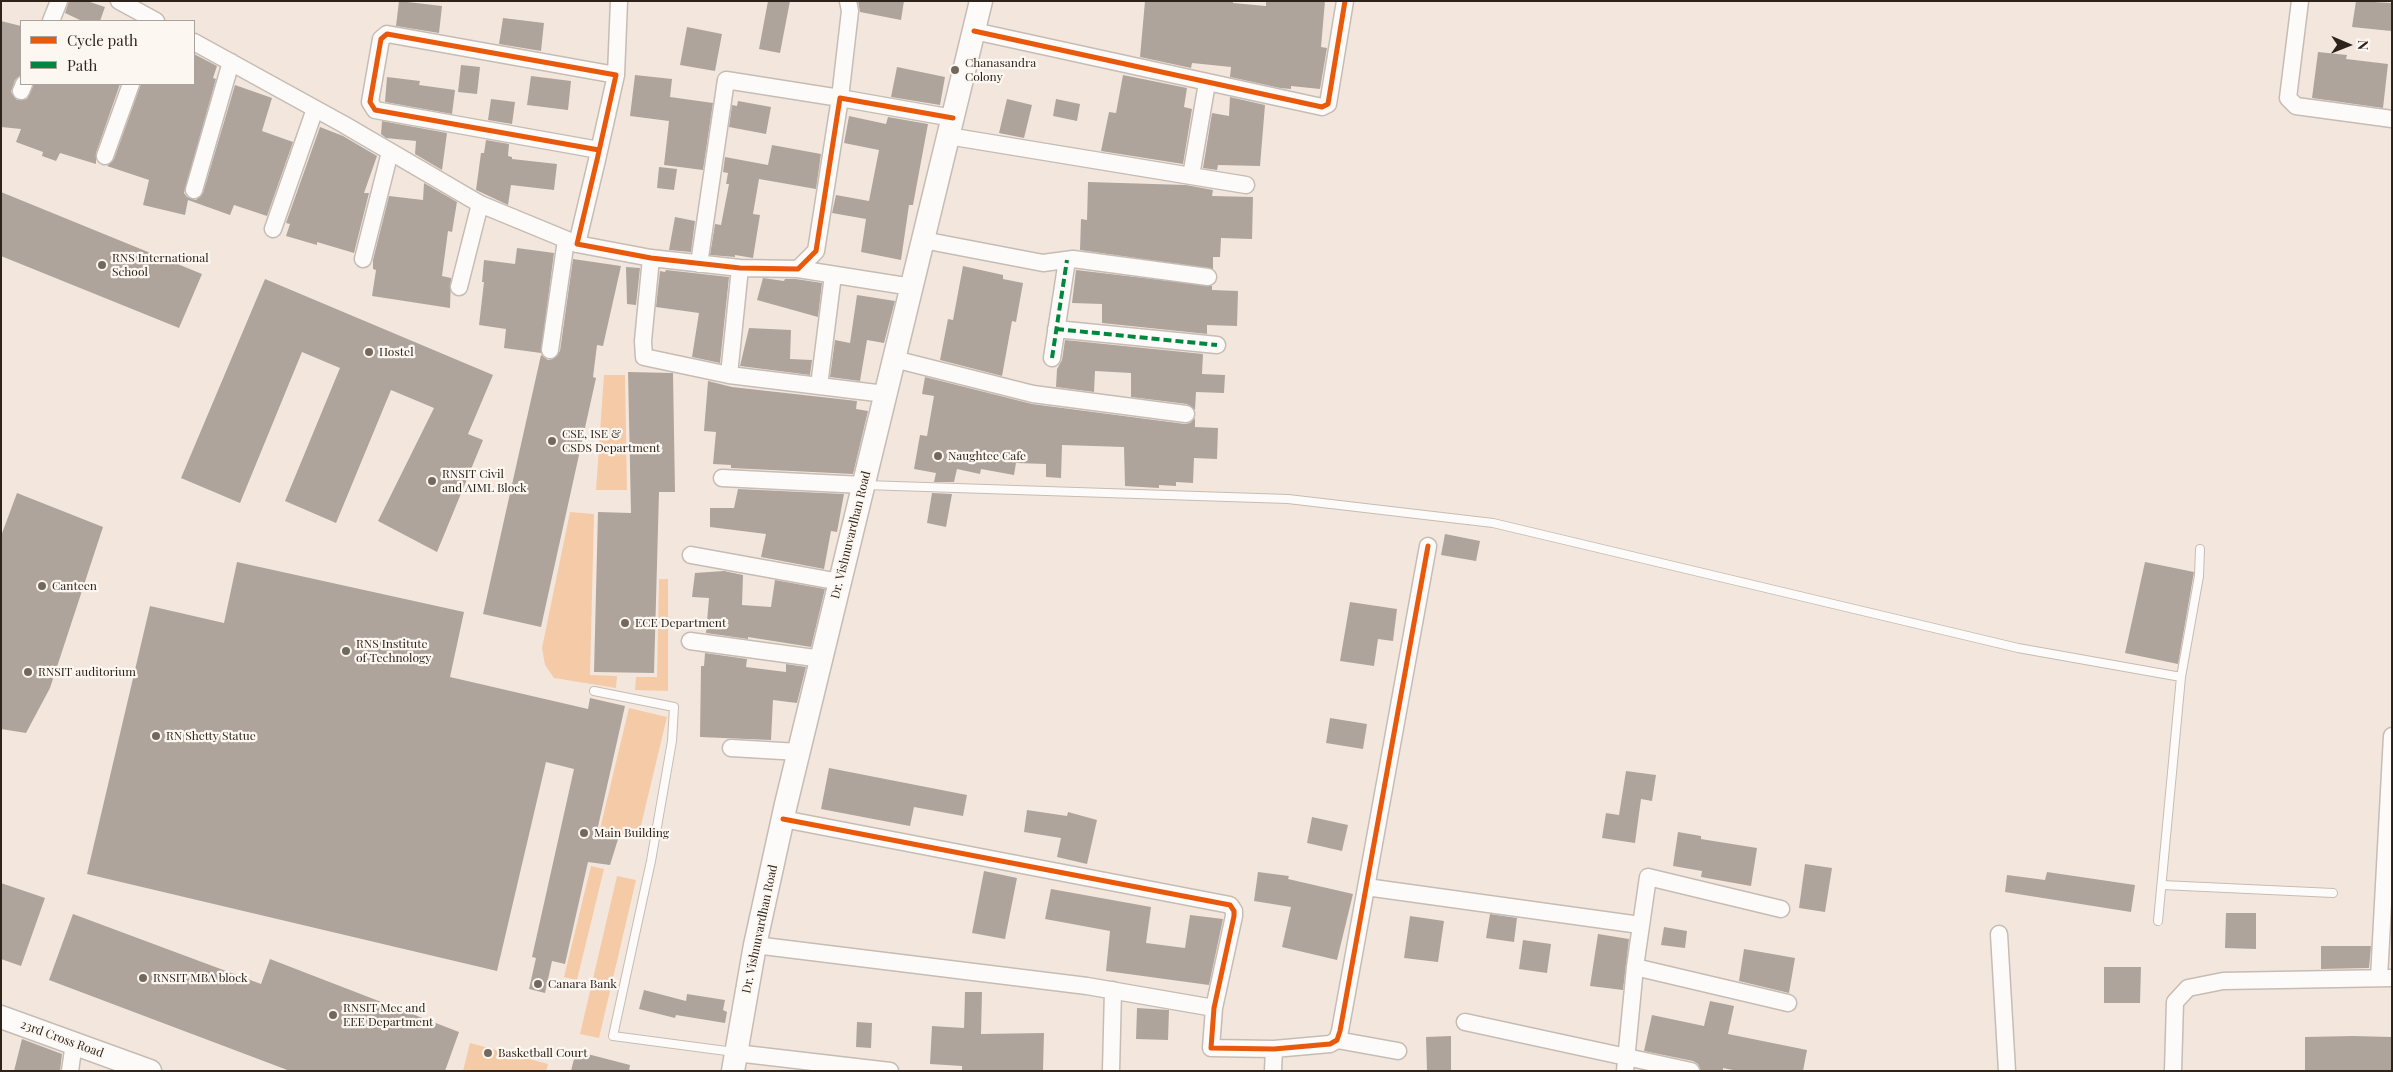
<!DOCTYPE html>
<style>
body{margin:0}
#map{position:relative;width:2393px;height:1072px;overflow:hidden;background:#f3e7dd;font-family:"Playfair Display",serif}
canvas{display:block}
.frame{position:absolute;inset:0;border:2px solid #2e231a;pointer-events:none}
.legend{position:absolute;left:20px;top:20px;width:175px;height:65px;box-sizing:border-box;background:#fdf7f2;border:1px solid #aaa29c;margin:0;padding:6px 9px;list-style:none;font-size:15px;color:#2e231a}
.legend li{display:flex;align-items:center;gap:10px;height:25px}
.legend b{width:25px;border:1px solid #aaa29c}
.north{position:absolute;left:2323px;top:20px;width:50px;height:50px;-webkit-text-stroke:4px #fdf7f2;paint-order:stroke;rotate:91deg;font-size:14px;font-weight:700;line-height:20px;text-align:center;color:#2e231a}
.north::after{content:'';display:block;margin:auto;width:18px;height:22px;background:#2e231a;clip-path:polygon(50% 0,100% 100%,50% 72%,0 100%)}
</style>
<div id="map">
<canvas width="2393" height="1072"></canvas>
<div class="frame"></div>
<ul class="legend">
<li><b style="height:6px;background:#e8590c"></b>Cycle path</li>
<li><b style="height:6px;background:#00873e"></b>Path</li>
</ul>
<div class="north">N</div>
</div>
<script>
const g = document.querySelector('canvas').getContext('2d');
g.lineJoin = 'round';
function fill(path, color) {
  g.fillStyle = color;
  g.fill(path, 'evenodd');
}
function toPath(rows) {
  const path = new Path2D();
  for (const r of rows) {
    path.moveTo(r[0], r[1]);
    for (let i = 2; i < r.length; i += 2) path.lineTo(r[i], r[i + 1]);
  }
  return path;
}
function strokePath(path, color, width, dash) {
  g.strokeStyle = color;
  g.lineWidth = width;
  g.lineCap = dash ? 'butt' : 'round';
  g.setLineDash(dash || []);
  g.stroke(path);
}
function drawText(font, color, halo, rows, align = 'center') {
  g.font = font + ' "Playfair Display",serif';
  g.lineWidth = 4.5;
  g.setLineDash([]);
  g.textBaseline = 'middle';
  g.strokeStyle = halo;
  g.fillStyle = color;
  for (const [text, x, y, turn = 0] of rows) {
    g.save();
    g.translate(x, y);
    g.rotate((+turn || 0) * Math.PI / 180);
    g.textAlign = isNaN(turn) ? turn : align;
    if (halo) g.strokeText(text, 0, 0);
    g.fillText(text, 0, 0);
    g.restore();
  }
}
const green = toPath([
 [604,375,625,375,627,490,596,490],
 [570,512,594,514,590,675,617,676,616,688,554,678,545,665,542,648],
 [659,579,668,579,668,691,635,690,636,677,657,677],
 [629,708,667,717,638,838,600,829],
 [591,866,604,869,577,980,564,977],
 [617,876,636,880,599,1038,580,1034],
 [470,1043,548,1064,546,1071,463,1071]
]);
const building = toPath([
 [69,1,87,1,105,7,100,21,82,21,65,13],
 [399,1,442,6,439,33,396,26],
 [768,1,790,1,780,53,759,49],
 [858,1,904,1,901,20,860,12],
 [1145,1,1233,1,1233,3,1266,6,1266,1,1325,1,1321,47,1327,48,1320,89,1291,86,1291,89,1280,88,1230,77,1231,67,1192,63,1191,68,1140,57],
 [2356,1,2392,3,2391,31,2352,27],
 [503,18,544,23,541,51,499,44],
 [1,21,21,26,21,75,15,80,11,92,17,100,27,99,34,84,120,84,96,153,96,164,60,153,56,161,42,156,43,152,16,142,21,129,1,127],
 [687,27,722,34,715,71,680,65],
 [2318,52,2347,55,2346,59,2388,64,2383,108,2312,98],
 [194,54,217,66,213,78,216,79,184,193,187,197,196,200,203,193,235,85,272,98,262,131,293,142,267,216,234,205,230,215,188,200,185,215,143,205,149,180,107,166,114,159,141,84,194,84],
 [461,65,480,67,477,94,458,92],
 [897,67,945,77,940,105,891,97],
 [635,75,672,79,670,97,713,103,703,170,664,165,669,121,630,116],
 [1123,75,1187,88,1184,107,1192,109,1183,164,1101,151,1109,112,1116,113],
 [531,76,571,81,568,110,527,105],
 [387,77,420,81,419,85,455,90,452,114,385,102],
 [1230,97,1265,105,1260,166,1218,165,1217,170,1203,168,1212,113,1229,116],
 [491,99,515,102,512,124,488,120],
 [1007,99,1032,105,1024,138,999,133],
 [1056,99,1080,104,1077,121,1053,116],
 [738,101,771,107,766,134,729,127,732,105,737,106],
 [849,116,886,124,888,117,928,124,913,205,909,205,901,260,861,252,866,219,832,213,836,195,869,201,879,150,844,143],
 [382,121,447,133,442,170,415,154,416,141,386,138,381,134],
 [320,127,343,136,377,156,364,193,369,193,354,253,317,242,317,245,286,236,290,224,286,223],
 [486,140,509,144,508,156,512,157,512,159,557,164,554,190,511,185,508,205,476,190,481,153,484,153],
 [772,145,821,154,816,189,759,179,753,214,760,215,753,258,735,255,735,257,710,255,715,224,721,225,729,184,726,184,728,173,723,172,725,157,768,165],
 [659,167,677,169,674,190,657,188],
 [1088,182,1186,185,1213,190,1212,196,1253,197,1252,239,1221,238,1220,257,1213,257,1213,269,1080,250,1081,219,1087,220],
 [424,183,457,202,452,232,448,231,442,276,451,278,450,308,372,296,376,270,373,269,373,260,389,196,423,200],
 [1,192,202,274,179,328,1,256],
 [675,217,695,221,691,252,669,250],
 [517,248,554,253,541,353,504,348,506,329,479,325,484,282,482,282,484,260,515,264],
 [573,259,621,266,603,346,597,345,593,377,596,378,541,627,483,614,541,355,548,360,553,359,560,351],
 [963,266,1003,275,1003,279,1023,283,1016,322,1012,321,1002,376,940,360,948,319,953,320],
 [626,267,640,268,636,305,627,304],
 [666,270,729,277,720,363,692,357,699,313,656,307,660,271,665,272],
 [1076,270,1212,286,1212,290,1238,291,1237,326,1207,325,1207,334,1102,323,1102,304,1072,303],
 [763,278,784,281,785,279,796,279,822,283,818,317,757,300],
 [265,279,493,375,468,434,483,440,437,552,378,521,434,408,391,390,336,523,285,501,340,368,302,352,240,503,181,478],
 [857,295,895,301,884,343,867,340,860,381,830,377,835,340,850,343],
 [749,328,791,330,790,359,812,360,810,375,740,366],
 [1065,340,1203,354,1202,374,1225,375,1224,393,1196,392,1195,410,1187,404,1131,397,1131,373,1095,371,1094,392,1056,387,1057,369,1062,360],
 [628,372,673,373,675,492,659,492,654,673,594,672,598,512,631,513],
 [925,377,1032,404,1185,424,1190,423,1195,418,1195,427,1218,428,1217,459,1194,458,1193,483,1176,482,1176,486,1159,485,1159,488,1125,486,1124,447,1062,445,1061,478,1046,477,1046,464,1016,463,1014,475,981,469,980,474,957,469,954,482,934,482,936,473,914,469,920,435,927,436,934,396,922,394],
 [708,381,732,387,857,401,856,409,868,411,853,474,731,468,731,465,713,464,716,432,704,431],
 [738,489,844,494,837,532,831,531,824,569,761,557,766,534,710,527,710,508,734,508],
 [17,493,103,527,50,688,26,733,1,729,1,536],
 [932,493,952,494,946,527,927,523],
 [1445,534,1480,541,1476,561,1441,555],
 [237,562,464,612,450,677,588,709,590,698,625,706,597,831,619,836,610,865,588,862,565,964,552,961,545,993,529,989,536,958,532,957,574,769,546,762,497,971,87,874,150,606,224,623],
 [2145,562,2194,572,2178,664,2125,653],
 [724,571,743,575,742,605,771,607,775,580,825,589,811,647,748,637,748,639,706,633,709,598,692,597,695,573],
 [1350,602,1397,609,1393,641,1378,639,1374,666,1340,661],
 [705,653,747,659,746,667,786,672,786,664,806,667,797,703,773,700,771,740,700,737,701,666,704,666],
 [1330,718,1367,724,1363,749,1326,743],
 [829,768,967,795,963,816,914,807,910,826,821,809],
 [1626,771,1656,775,1652,801,1641,799,1635,843,1602,838,1606,813,1619,815],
 [1027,810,1067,816,1068,812,1097,820,1087,864,1057,857,1061,838,1024,832],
 [1312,817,1348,825,1342,851,1307,843],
 [1678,832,1701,836,1701,839,1757,848,1751,886,1701,877,1702,871,1673,866],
 [1805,864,1832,868,1825,912,1799,908],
 [984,871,1017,878,1005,939,972,933],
 [1258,872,1289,876,1288,879,1353,894,1337,960,1282,947,1291,907,1254,901],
 [2047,872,2135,885,2131,912,2005,892,2007,875,2045,880],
 [1,883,45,898,21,966,1,959],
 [1051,889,1151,907,1146,943,1185,948,1190,915,1223,919,1209,985,1106,971,1110,931,1045,919],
 [2226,913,2256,913,2256,949,2225,948],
 [73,914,261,984,270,959,459,1032,445,1071,290,1071,49,980],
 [1490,914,1517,918,1514,942,1486,938],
 [1410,916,1444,921,1438,962,1404,958],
 [1664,927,1687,931,1685,948,1661,945],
 [1598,934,1629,939,1623,990,1590,986],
 [1523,940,1551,944,1547,973,1519,969],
 [2321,946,2371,946,2369,968,2321,969],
 [1744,949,1795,958,1789,993,1739,981],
 [2104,967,2141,967,2140,1003,2104,1003],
 [644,990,686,1001,687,994,725,1000,723,1010,727,1012,725,1023,676,1015,675,1018,639,1009],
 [965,992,982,992,981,1034,1044,1033,1043,1071,962,1071,962,1066,930,1064,932,1026,964,1028],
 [1710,1001,1734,1006,1728,1034,1807,1050,1803,1071,1738,1071,1723,1068,1723,1071,1701,1071,1698,1064,1693,1061,1644,1051,1652,1015,1704,1026],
 [1137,1008,1169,1010,1168,1040,1136,1039],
 [857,1022,872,1023,871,1048,856,1047],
 [1451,1036,1451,1071,1427,1071,1426,1037],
 [2353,1036,2392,1037,2392,1071,2305,1071,2305,1037],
 [22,1039,62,1054,60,1071,14,1071],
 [576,1051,630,1065,629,1071,571,1071]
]);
const lane = toPath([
 [865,485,1288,499,1493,523,2018,648,2181,677],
 [594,691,674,707,672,741,651,861,613,1036,734,1052],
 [2162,885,2333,893],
 [2158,921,2181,677,2199,576,2200,549]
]);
const street = toPath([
 [119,1,156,21],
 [2300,1,2288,98,2296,106,2392,119],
 [51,21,59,1],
 [974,31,1322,107,1328,104,1345,1],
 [194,42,343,124,480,204,577,244],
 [616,75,619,1],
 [21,91,24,84],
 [948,136,1246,185],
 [599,150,375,110,370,102,381,39,387,34,616,75,597,160,577,244,651,258,740,268,798,269,816,251,840,98,953,118],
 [105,156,131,84],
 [1191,176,1207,83],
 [194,190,231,62],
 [273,229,315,109],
 [923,240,1043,263,1073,259,1208,277],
 [651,258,643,341,644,357,729,375,885,394],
 [363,259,390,152],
 [699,264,726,80,840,98,850,11,848,1],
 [798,269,912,287],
 [459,287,480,204],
 [1056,329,1217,345],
 [550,350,566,240],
 [1052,358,1067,260],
 [894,359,1033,394,1186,414],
 [729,375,740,268],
 [819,386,833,275],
 [722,478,863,485],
 [691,555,840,582],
 [690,641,822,659],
 [731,748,799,752],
 [783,819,1230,905,1234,911,1234,916,1214,1008,1211,1048,1274,1049,1330,1044,1337,1040,1340,1031,1428,546],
 [1366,887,1640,925],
 [1999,934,2007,1071],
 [755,945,1087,986,1214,1008],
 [1635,967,1788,1003],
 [2379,978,2392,736],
 [1465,1022,1691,1071],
 [1337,1040,1398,1051],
 [736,1053,890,1071],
 [70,1071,74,1043],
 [1111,1071,1113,990],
 [1273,1071,1274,1049],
 [1625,1071,1635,967,1648,877,1781,909],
 [2173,1071,2175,1002,2188,988,2223,981,2392,978]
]);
const secondary = toPath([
 [1,1017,150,1071],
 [733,1071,755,945,786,804,981,1]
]);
const quiet = toPath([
 [1056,329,1217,345],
 [1052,358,1067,260]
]);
const cycleway = toPath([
 [974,31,1322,107,1328,104,1345,1],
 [599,150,375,110,370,102,381,39,387,34,616,75,597,160,577,244,651,258,740,268,798,269,816,251,840,98,953,118],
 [783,819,1230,905,1234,911,1234,916,1214,1008,1211,1048,1274,1049,1330,1044,1337,1040,1340,1031,1428,546]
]);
const markers = [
 [955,70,5,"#73685e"],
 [102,265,5,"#73685e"],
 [369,352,5,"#73685e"],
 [552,441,5,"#73685e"],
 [938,456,5,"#73685e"],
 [432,481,5,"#73685e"],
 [42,586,5,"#73685e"],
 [625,623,5,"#73685e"],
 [346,651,5,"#73685e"],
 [28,672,5,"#73685e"],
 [156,736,5,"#73685e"],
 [584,833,5,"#73685e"],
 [143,978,5,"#73685e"],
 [538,984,5,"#73685e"],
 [333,1015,5,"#73685e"],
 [488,1053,5,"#73685e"]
];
const poiNames = [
 ["Chanasandra",965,63],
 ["Colony",965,77],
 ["RNS International",112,258],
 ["School",112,272],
 ["Hostel",379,352],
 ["CSE, ISE &",562,434],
 ["CSDS Department",562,448],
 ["Naughtee Cafe",948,456],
 ["RNSIT Civil",442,474],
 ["and AIML Block",442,488],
 ["Canteen",52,586],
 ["ECE Department",635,623],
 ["RNS Institute",356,644],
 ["of Technology",356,658],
 ["RNSIT auditorium",38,672],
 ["RN Shetty Statue",166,736],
 ["Main Building",594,833],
 ["RNSIT MBA block",153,978],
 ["Canara Bank",548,984],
 ["RNSIT Mec and",343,1008],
 ["EEE Department",343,1022],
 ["Basketball Court",498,1053]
];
const streetNames = [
 ["Dr. Vishnuvardhan Road",851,535,-76],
 ["Dr. Vishnuvardhan Road",760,929,-78],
 ["23rd Cross Road",62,1039,20]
];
fill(green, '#f5caa7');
fill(building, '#afa49c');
strokePath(lane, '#c6bcb3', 10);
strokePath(street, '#c6bcb3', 19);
strokePath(secondary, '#c6bcb3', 25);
strokePath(lane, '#fdfbfa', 8);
strokePath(street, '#fdfbfa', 16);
strokePath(secondary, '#fdfbfa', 22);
strokePath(quiet, '#00873e', 4, [8, 4]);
strokePath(cycleway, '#e8590c', 5);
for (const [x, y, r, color] of markers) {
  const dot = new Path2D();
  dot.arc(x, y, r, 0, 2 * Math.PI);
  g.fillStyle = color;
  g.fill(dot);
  strokePath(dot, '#fdf7f2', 2);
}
drawText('12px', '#2e231a', '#fdf7f2', poiNames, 'left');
drawText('12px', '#2e231a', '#fdf7f2', streetNames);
</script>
